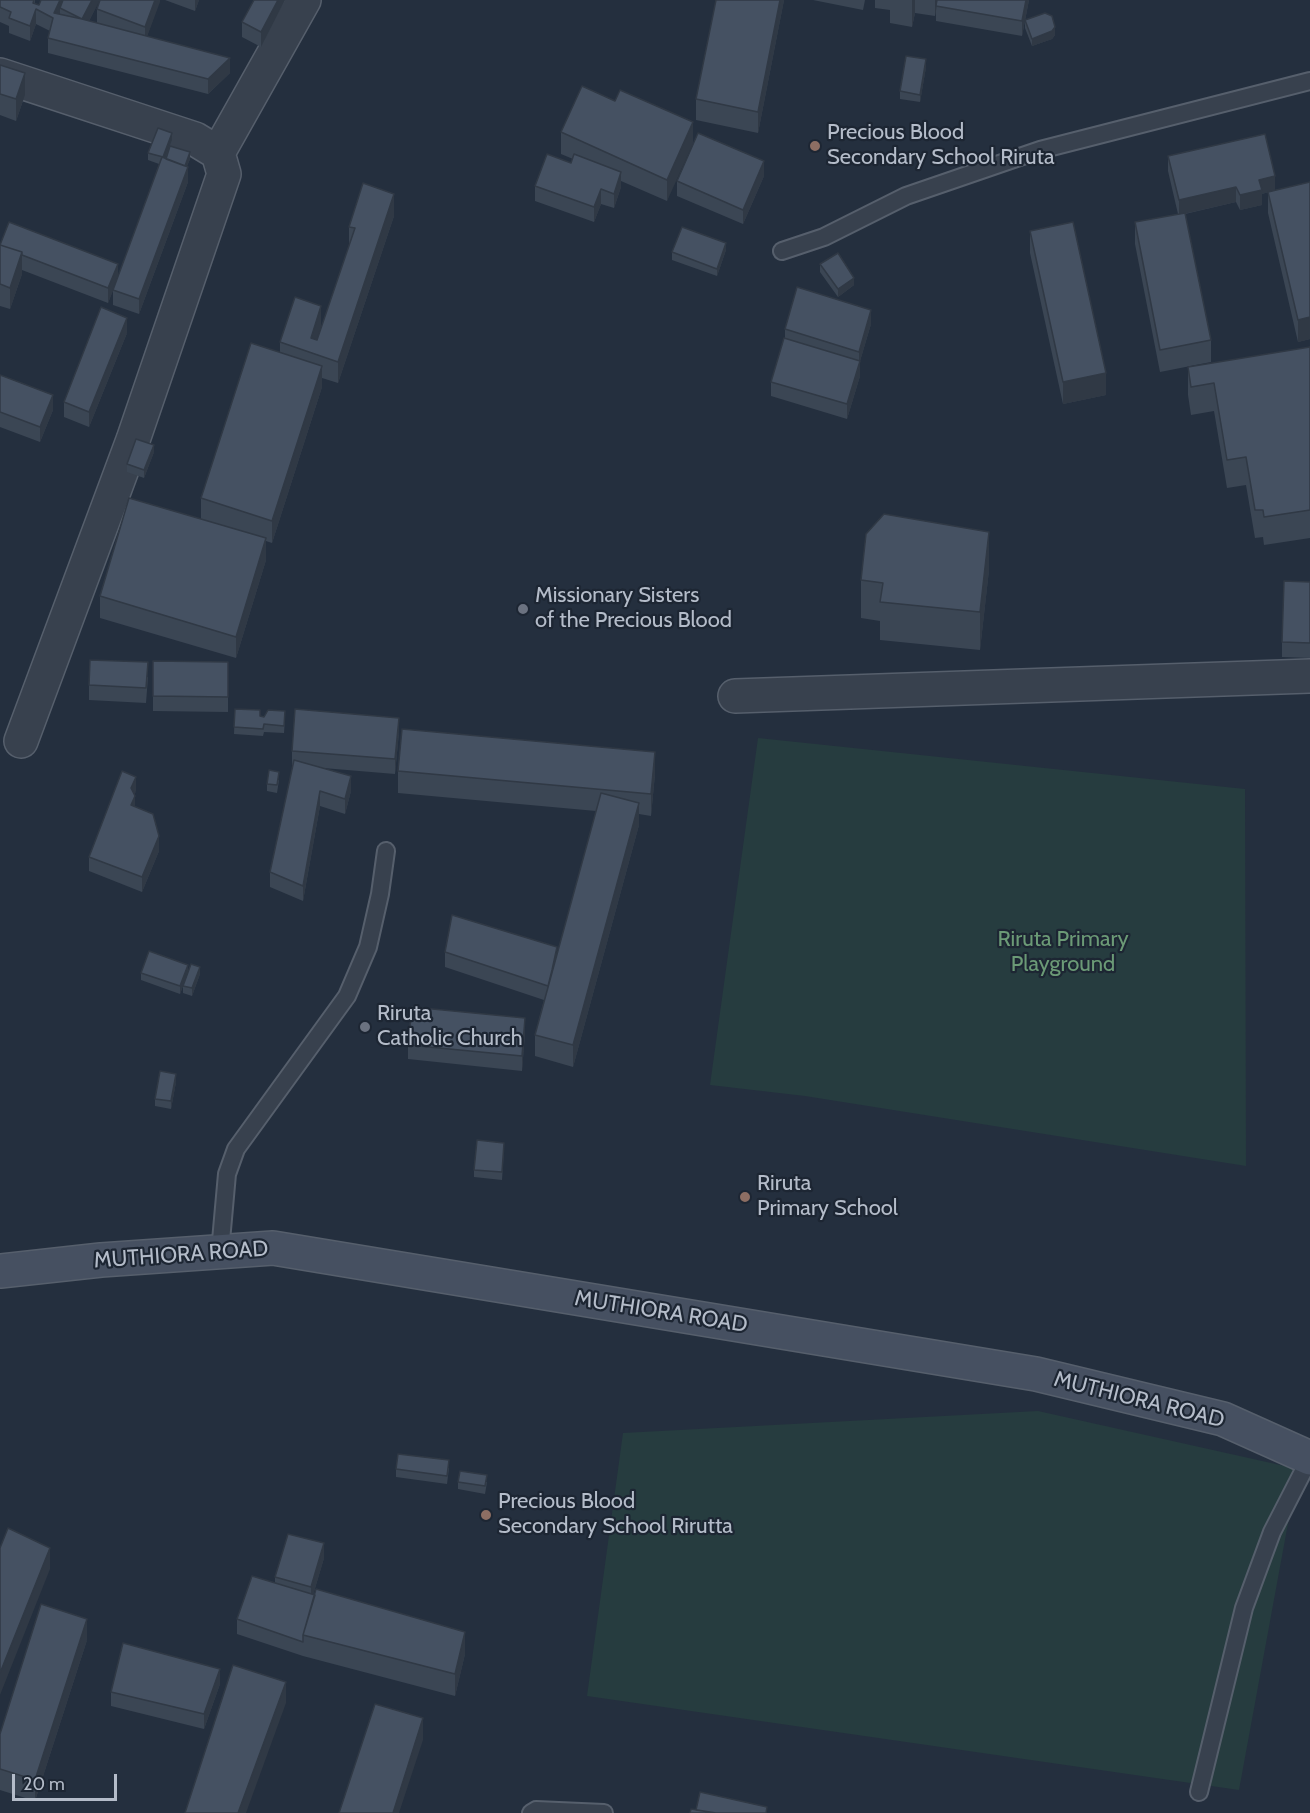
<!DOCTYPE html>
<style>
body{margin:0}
#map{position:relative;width:1310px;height:1813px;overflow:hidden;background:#242f3e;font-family:Cabin,sans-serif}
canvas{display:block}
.scale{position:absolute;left:12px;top:1774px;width:105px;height:27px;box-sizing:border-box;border:3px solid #b4bcc9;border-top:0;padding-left:8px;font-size:18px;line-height:21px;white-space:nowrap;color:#b4bcc9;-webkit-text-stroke:4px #1d2633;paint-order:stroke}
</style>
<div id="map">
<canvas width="1310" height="1813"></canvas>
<div class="scale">20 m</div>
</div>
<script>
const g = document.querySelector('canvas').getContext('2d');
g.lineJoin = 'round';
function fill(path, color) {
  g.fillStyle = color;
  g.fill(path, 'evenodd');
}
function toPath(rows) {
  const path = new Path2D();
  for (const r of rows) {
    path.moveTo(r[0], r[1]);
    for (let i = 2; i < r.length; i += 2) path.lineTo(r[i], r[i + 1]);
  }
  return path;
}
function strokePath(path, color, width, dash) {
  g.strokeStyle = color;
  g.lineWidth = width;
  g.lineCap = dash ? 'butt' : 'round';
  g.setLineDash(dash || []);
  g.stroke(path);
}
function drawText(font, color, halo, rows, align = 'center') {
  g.font = font + ' Cabin,sans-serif';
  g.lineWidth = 4.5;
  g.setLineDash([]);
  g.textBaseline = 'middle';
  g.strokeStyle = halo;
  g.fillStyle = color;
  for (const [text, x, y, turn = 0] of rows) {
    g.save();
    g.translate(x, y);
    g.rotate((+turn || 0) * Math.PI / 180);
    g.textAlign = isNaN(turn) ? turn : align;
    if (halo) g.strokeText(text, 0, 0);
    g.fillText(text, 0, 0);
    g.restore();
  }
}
const green = toPath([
 [758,738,1245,789,1246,1166,805,1096,710,1085],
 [1038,1411,1298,1469,1239,1790,587,1696,623,1433]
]);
const lane = toPath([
 [782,251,824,237,906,196,1040,150,1310,81],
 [220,1252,227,1174,236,1149,347,996,368,947,380,894,386,851],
 [1199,1792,1244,1608,1272,1532,1310,1458],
 [531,1813,536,1810,604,1813]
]);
const street = toPath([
 [0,75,195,139,218,153,224,174,133,440,21,741],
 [218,153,304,0],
 [735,696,1310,676]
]);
const secondary = toPath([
 [0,1271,101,1260,273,1248,1036,1374,1223,1419,1310,1458]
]);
const wall = toPath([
 [0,0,35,0,35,4,39,5,41,0,160,0,147,36,230,58,230,73,208,94,48,53,48,38,50,31,36,24,30,41,9,33,9,26,0,22],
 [99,1,97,9,97,23,89,21],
 [165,0,199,0,195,11],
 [254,0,285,0,261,47,242,37,242,22],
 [716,0,784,0,758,133,696,120,696,99],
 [813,0,865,0,863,10],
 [875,0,1029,0,1022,36,936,21,936,8,935,16,915,13,912,27,890,23,890,10,875,8],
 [1025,20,1055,35,1052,39,1032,46,1025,28],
 [0,65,25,95,16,121,0,115],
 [926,67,920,102,900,99,900,91],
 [615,101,693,122,667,201,621,181,621,187,614,208,601,204,594,222,535,201,535,186,571,163,573,159,561,154,561,132],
 [172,140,170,146,190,159,187,166,188,182,139,314,113,305,113,290,108,303,22,270,22,274,10,309,0,306,0,245,118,277,159,164,148,160,148,153],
 [1168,156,1275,190,1310,182,1310,339,1298,342,1268,213,1268,192,1262,194,1262,205,1240,210,1236,202,1185,214,1211,340,1211,362,1160,372,1135,244,1135,222,1178,214,1168,171],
 [764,176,743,224,677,196,677,181],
 [394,216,338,383,322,378,322,387,272,543,266,541,266,560,236,658,100,618,100,596,201,519,201,498,280,352,280,342,321,327,317,340,349,245,349,227],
 [1030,231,1106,395,1063,404,1030,253],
 [726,250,717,276,672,260,672,252],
 [820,264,854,285,838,297,820,272],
 [871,324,860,361,860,376,847,419,771,396,771,382,785,339,785,329],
 [127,333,89,427,64,417,64,402],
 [1310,347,1310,538,1264,545,1263,537,1255,538,1246,485,1227,488,1214,411,1191,415,1188,395,1188,367],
 [0,375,53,410,40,442,0,427],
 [154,452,144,478,127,472,127,464],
 [989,570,980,650,880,640,880,621,861,618,861,580],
 [1310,582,1310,658,1282,657,1282,642],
 [153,661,228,662,228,712,153,711],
 [148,677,146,703,89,700,89,685],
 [235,709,260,716,285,719,284,733,264,732,263,736,234,734],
 [399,732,395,774,323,768,351,791,345,814,320,806,303,901,270,887,270,872,293,766,292,766,292,751],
 [398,771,655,774,651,816,639,814,639,825,573,1067,535,1056,535,1035,544,1000,445,967,445,952,557,954,596,811,398,793],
 [279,780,277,793,267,791,267,784],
 [136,791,134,795,135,806,159,851,142,892,89,871,89,857],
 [188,972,200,974,192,996,183,993,183,986,180,994,141,980,141,973],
 [525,1033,522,1071,408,1059,408,1045],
 [176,1082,171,1109,155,1106,155,1099],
 [504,1150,502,1180,474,1177,474,1170],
 [449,1468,447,1484,396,1477,396,1469],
 [458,1482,487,1482,485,1494,458,1489],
 [324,1558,313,1595,465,1654,455,1696,303,1656,237,1634,237,1619,275,1583,275,1577],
 [87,1640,35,1801,0,1790,0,1734],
 [220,1684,204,1729,111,1706,111,1692]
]);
const shadedWall = toPath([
 [34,0,35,14,36,9,36,24,30,41,30,26,33,3],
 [60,0,67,0,60,8,60,15,54,13],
 [92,0,100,0,82,34,82,19],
 [155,0,160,0,160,2,145,42,145,27],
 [195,0,199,0,195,11],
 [278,0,285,0,261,47,261,32],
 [780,0,784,0,758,133,758,112],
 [912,0,915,0,915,13,912,27],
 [935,0,938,0,935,16],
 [1026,0,1029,0,1022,36,1022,21],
 [1055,27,1055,35,1052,39,1032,46,1032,39],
 [230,58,230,73,208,94,208,79],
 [926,59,926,67,920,102,920,95],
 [25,73,25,95,16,121,16,99],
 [693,122,693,144,667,201,667,180],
 [172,133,172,140,163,165,163,157],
 [190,152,190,159,184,174,184,167],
 [764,161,764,176,743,224,743,210],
 [188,167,188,182,139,314,139,299],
 [621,172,621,187,614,208,614,194],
 [1275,176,1275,190,1262,194,1262,205,1240,210,1240,195,1259,180],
 [1236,187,1236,202,1179,215,1179,200],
 [601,189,601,204,594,222,594,207],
 [394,194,394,216,338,383,338,362],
 [726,243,726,250,717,276,717,269],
 [22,252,22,274,10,309,10,288],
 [118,264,118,279,108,303,108,288],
 [854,278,854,285,838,297,838,289],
 [321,306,321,327,313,353,311,338],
 [871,310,871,324,860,361,860,376,847,419,847,404,859,366,859,352],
 [1310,317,1310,339,1298,342,1298,320],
 [127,318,127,333,89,427,89,412],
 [322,366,322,387,272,543,272,521],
 [1106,373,1106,395,1063,404,1063,382],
 [53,395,53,410,40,442,40,427],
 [154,445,154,452,144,478,144,470],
 [989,532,989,570,980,650,980,612],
 [266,538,266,560,236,658,236,637],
 [399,718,399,732,395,774,395,759],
 [655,752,655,774,651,816,651,794],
 [351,776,351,791,345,814,345,799],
 [136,777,136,791,131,803,131,788],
 [320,791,320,806,303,901,303,886],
 [135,796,135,811,131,805],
 [639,803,639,825,573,1067,573,1045],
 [159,836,159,851,142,892,142,877],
 [188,965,188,973,180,994,180,986],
 [200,967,200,974,192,996,192,988],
 [525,1018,525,1033,522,1071,522,1056],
 [176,1074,176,1082,171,1109,171,1101],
 [324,1543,324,1558,311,1602,311,1587],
 [50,1548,50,1569,0,1695,0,1673],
 [87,1619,87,1640,35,1801,35,1780],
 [465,1632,465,1654,455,1696,455,1674],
 [220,1669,220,1684,204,1729,204,1714],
 [286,1682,286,1703,246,1813,238,1813],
 [423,1718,423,1740,399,1813,393,1813]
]);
const building = toPath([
 [0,0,34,0,33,3,39,5,41,0,60,0,54,13,82,19,60,8,63,0,92,0,82,19,230,58,208,79,48,38,53,18,36,9,30,26,9,18,11,12,0,7,0,0],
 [100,0,155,0,145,27,97,9,100,0],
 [254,0,278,0,261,32,242,22,254,0],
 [716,0,780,0,758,112,696,99,716,0],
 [937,0,1026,0,1022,21,936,6,937,0],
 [1045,13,1052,16,1055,27,1052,31,1032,39,1025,20,1045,13],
 [906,56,926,59,920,95,900,91,906,56],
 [0,65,25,73,16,99,0,94,0,65],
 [582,86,615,101,620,90,693,122,667,180,561,132,582,86],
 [158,128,172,133,163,157,148,153,158,128],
 [698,133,764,161,743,210,677,181,698,133],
 [1265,134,1275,176,1259,180,1262,190,1240,195,1236,187,1179,200,1168,156,1265,134],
 [170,146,190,152,185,166,166,159,170,146],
 [547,154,571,163,574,154,621,172,614,194,601,189,594,207,535,186,547,154],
 [162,157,188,167,139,299,113,290,162,157],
 [1310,182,1310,317,1298,320,1268,192,1310,182],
 [363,183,394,194,338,362,280,342,295,297,321,306,311,338,317,340,355,228,349,227,363,183],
 [1185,213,1211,340,1160,350,1135,222,1185,213],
 [9,222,118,264,108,288,22,255,22,252,0,245,9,222],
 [1073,222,1106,373,1063,382,1030,231,1073,222],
 [682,227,726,243,717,269,672,252,682,227],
 [0,245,22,252,10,288,0,284,0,245],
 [838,253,854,278,838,289,820,264,838,253],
 [797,287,871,310,859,352,785,329,797,287],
 [101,307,127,318,89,412,64,402,101,307],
 [784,338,860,361,847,404,771,382,784,338],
 [251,343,322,366,272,521,201,498,251,343],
 [1310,347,1310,510,1264,517,1263,510,1255,510,1246,457,1227,460,1214,383,1191,387,1188,367,1310,347],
 [0,375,53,395,40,427,0,412,0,375],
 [136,439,154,445,144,470,127,464,136,439],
 [129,498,266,538,236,637,100,596,129,498],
 [884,514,989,532,980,612,880,602,883,583,861,580,866,534,884,514],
 [1284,581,1310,582,1310,643,1282,642,1284,581],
 [90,660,148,662,146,688,89,685,90,660],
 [153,661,228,662,228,697,153,696,153,661],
 [235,709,260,710,260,716,264,717,268,710,285,711,284,726,264,724,263,729,234,727,235,709],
 [295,709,399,718,395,759,292,751,295,709],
 [402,729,655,752,651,794,398,771,402,729],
 [294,760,351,776,345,799,320,791,303,886,270,872,294,760],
 [269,770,279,772,277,785,267,784,269,770],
 [122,771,136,777,131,788,135,796,131,805,153,814,159,836,142,877,89,857,122,771],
 [601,793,639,803,573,1045,535,1035,601,793],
 [452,915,557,947,552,970,548,986,445,952,452,915],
 [149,951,188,965,180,986,141,973,149,951],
 [191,964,200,967,192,988,183,986,191,964],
 [412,1007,525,1018,522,1056,408,1045,412,1007],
 [160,1071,176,1074,171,1101,155,1099,160,1071],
 [477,1140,504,1143,502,1172,474,1170,477,1140],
 [398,1454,449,1460,447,1476,396,1469,398,1454],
 [460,1471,487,1475,485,1486,458,1482,460,1471],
 [8,1528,50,1548,0,1673,0,1548,8,1528],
 [288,1534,324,1543,311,1587,275,1577,288,1534],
 [252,1576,315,1595,303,1635,303,1642,237,1619,252,1576],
 [316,1589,465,1632,455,1674,303,1635,316,1589],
 [41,1604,87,1619,35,1780,0,1769,0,1734,41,1604],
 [123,1643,220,1669,204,1714,111,1692,123,1643],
 [233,1665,286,1682,238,1813,185,1813,233,1665],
 [375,1704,423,1718,393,1813,339,1813,375,1704],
 [700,1792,767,1807,766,1813,716,1813,696,1810,700,1792],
 [691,1809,716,1813,690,1813,691,1809]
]);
const markers = [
 [815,146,6,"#8d6e63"],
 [523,609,6,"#6b7280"],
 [365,1027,6,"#6b7280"],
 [745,1197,6,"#8d6e63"],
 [486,1515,6,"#8d6e63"]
];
const poiNames = [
 ["Precious Blood",827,133],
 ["Secondary School Riruta",827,158],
 ["Missionary Sisters",535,596],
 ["of the Precious Blood",535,621],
 ["Riruta",377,1014],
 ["Catholic Church",377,1039],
 ["Riruta",757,1184],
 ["Primary School",757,1209],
 ["Precious Blood",498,1502],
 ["Secondary School Rirutta",498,1527]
];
const parkNames = [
 ["Riruta Primary",1063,940],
 ["Playground",1063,965]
];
const streetNames = [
 ["MUTHIORA ROAD",181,1255,-4],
 ["MUTHIORA ROAD",661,1312,9],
 ["MUTHIORA ROAD",1139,1400,14]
];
fill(green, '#263c3f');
strokePath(lane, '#565f6c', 20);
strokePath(street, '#565f6c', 36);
strokePath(secondary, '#565f6c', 36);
strokePath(lane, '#38414e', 16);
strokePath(street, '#38414e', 33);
strokePath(secondary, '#465061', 33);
fill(wall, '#3b4654');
fill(shadedWall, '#303945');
fill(building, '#455162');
strokePath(building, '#303945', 1.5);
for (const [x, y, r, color] of markers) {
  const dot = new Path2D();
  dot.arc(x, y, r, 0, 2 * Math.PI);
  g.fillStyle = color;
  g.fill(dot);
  strokePath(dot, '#1d2633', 2);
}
drawText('22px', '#b4bcc9', '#1d2633', poiNames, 'left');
drawText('22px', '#6b9a76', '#1d2633', parkNames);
drawText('22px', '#b4bcc9', '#1d2633', streetNames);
</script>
